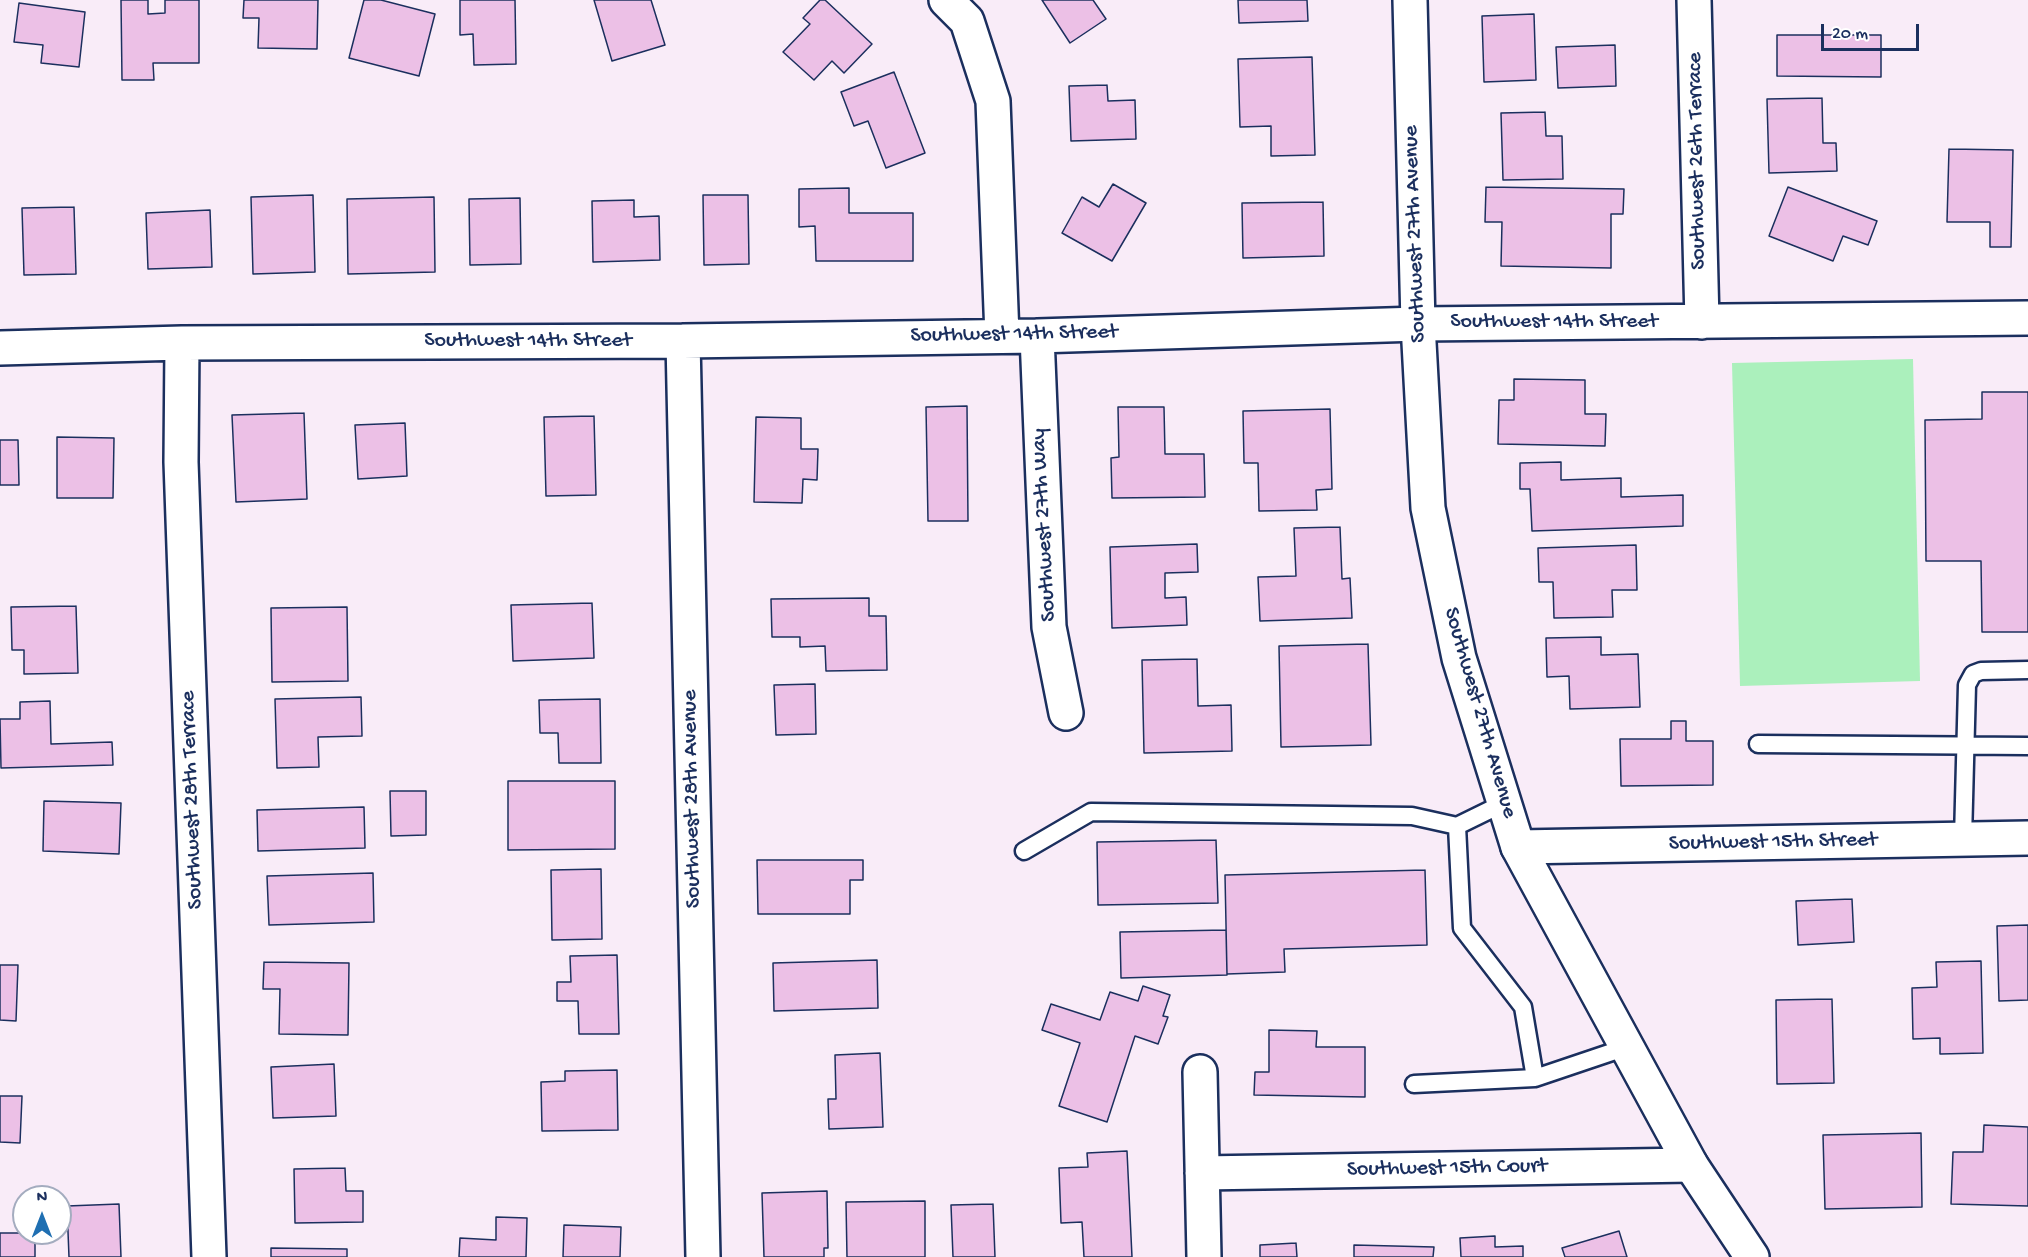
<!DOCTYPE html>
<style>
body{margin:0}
#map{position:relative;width:2028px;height:1257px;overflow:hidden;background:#f9ecf8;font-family:"Gochi Hand",sans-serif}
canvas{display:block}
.north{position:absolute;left:12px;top:1185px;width:60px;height:60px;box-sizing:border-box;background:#fff;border:2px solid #a4acbf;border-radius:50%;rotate:0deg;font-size:16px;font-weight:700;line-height:24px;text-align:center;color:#1b2f5e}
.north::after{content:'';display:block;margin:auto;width:21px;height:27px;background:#1f6fb2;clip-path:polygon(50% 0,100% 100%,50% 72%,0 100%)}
.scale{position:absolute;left:1821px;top:24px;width:98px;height:27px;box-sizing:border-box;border:3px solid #1b2f5e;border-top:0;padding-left:8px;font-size:18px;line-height:21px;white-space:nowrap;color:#1b2f5e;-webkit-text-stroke:4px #fff;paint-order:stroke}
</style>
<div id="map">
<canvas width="2028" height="1257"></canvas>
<div class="north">N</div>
<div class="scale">20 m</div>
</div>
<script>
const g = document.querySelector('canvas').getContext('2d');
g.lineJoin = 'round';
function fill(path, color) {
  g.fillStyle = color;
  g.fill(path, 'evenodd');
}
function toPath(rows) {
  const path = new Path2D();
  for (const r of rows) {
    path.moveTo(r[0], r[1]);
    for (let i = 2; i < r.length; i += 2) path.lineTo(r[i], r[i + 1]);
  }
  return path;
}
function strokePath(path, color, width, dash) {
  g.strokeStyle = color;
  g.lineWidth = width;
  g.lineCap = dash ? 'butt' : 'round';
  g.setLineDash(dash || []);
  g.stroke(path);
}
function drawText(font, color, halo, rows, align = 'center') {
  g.font = font + ' "Gochi Hand",sans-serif';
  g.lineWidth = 6;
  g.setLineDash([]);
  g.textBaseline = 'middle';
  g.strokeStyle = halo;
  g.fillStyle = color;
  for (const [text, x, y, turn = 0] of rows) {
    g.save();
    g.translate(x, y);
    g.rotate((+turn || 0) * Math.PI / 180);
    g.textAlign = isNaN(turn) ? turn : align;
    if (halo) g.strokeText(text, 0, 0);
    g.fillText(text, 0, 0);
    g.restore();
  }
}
const green = toPath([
 [1913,359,1920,681,1740,686,1732,363]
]);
const building = toPath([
 [121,0,148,0,148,14,165,13,165,0,199,0,199,63,153,63,154,80,122,80,121,0],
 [244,0,318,0,317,49,258,48,259,18,243,18,244,0],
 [364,0,381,0,435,14,419,76,349,58,364,0],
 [460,0,515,0,516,64,474,65,473,34,460,35,460,0],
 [594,0,651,0,665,45,612,61,594,0],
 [820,0,825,0,872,44,844,73,832,61,814,80,783,52,810,24,803,18,820,0],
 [1042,0,1093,0,1106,19,1070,43,1042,0],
 [1238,0,1307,0,1308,21,1239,23,1238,0],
 [19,3,85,12,79,67,41,63,43,45,14,42,19,3],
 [1534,14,1536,80,1484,82,1482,16,1534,14],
 [1777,35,1881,35,1881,77,1777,76,1777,35],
 [1615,45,1616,86,1558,88,1556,47,1615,45],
 [1312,57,1315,155,1271,156,1271,126,1240,127,1238,59,1312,57],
 [894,72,925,153,886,168,868,121,854,126,841,92,894,72],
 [1107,85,1108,101,1135,100,1136,139,1071,141,1069,86,1107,85],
 [1822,98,1823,143,1836,143,1837,171,1769,173,1767,99,1822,98],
 [1545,112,1546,136,1562,136,1563,179,1503,180,1501,113,1545,112],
 [1949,149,2013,150,2011,247,1990,247,1990,222,1947,222,1949,149],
 [1113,184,1146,203,1112,261,1062,233,1082,197,1099,207,1113,184],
 [1486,187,1624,189,1623,214,1611,214,1611,268,1501,266,1502,222,1485,222,1486,187],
 [1788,187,1877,221,1868,245,1843,236,1833,261,1769,236,1788,187],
 [849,188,849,213,913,213,913,261,816,261,815,226,799,227,799,189,849,188],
 [313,195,315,272,253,274,251,197,313,195],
 [703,195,748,195,749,264,704,265,703,195],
 [434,197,435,272,348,274,347,199,434,197],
 [520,198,521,264,470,265,469,199,520,198],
 [634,200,634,217,659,216,660,260,593,262,592,201,634,200],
 [1323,202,1324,256,1243,258,1242,203,1323,202],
 [74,207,76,274,24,275,22,208,74,207],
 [210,210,212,267,148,269,146,213,210,210],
 [1514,379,1585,380,1585,414,1606,414,1605,446,1498,444,1499,400,1514,400,1514,379],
 [1982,392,2028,392,2028,632,1982,632,1981,561,1926,561,1925,420,1982,419,1982,392],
 [967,406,968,521,928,521,926,407,967,406],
 [1118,407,1164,407,1165,454,1204,454,1205,497,1112,498,1111,458,1119,457,1118,407],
 [1330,409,1332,489,1316,490,1317,510,1259,511,1258,463,1244,463,1243,411,1330,409],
 [304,413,307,499,236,502,232,415,304,413],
 [594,416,596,495,546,496,544,417,594,416],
 [756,417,801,418,801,449,818,449,817,480,803,479,802,503,754,502,756,417],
 [405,423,407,476,358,479,355,425,405,423],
 [57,437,114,438,113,498,57,498,57,437],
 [0,440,18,440,19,485,0,485,0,440],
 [1561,462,1561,480,1621,478,1621,497,1683,495,1683,526,1532,531,1530,489,1520,489,1520,463,1561,462],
 [1340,527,1342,579,1350,578,1352,618,1260,621,1258,577,1296,576,1294,528,1340,527],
 [1197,544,1198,572,1165,573,1165,598,1186,597,1187,625,1112,628,1110,547,1197,544],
 [1636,545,1637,590,1612,590,1613,617,1554,618,1553,582,1539,582,1538,548,1636,545],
 [869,598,869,616,886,616,887,670,826,671,825,646,800,647,800,637,772,637,771,599,869,598],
 [592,603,594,658,513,661,511,605,592,603],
 [76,606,78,673,24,674,24,650,12,650,11,607,76,606],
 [347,607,348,681,272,682,271,608,347,607],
 [1601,637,1601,655,1638,654,1640,707,1570,709,1569,676,1547,677,1546,638,1601,637],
 [1368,644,1371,745,1281,747,1279,646,1368,644],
 [1197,659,1198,706,1231,705,1232,751,1144,753,1142,660,1197,659],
 [815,684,816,734,776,735,774,685,815,684],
 [361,697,362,736,318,737,319,767,277,768,275,699,361,697],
 [600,699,601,763,559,763,558,733,540,733,539,700,600,699],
 [50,701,51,744,112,742,113,765,1,768,0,719,20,719,20,702,50,701],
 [1671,721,1686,721,1686,741,1713,741,1713,785,1621,786,1620,739,1671,739,1671,721],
 [508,781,615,781,615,849,508,850,508,781],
 [390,791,426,791,426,835,391,836,390,791],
 [44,801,121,803,119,854,43,851,44,801],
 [364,807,365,848,258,851,257,810,364,807],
 [1216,840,1218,903,1098,905,1097,842,1216,840],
 [757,860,863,860,863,880,850,880,850,914,758,914,757,860],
 [601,869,602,939,552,940,551,870,601,869],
 [1425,870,1427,945,1284,949,1285,972,1227,974,1225,875,1425,870],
 [373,873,374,922,269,925,267,876,373,873],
 [1852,899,1854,942,1798,945,1796,901,1852,899],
 [2028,925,2028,1000,1999,1001,1997,926,2028,925],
 [1226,930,1227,975,1121,978,1120,932,1226,930],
 [617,955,619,1034,579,1034,578,1001,557,1001,557,982,571,982,570,956,617,955],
 [877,960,878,1008,774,1011,773,963,877,960],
 [1981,961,1983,1053,1940,1054,1940,1038,1913,1039,1912,988,1937,987,1936,962,1981,961],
 [264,962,349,963,348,1035,279,1034,280,989,263,989,264,962],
 [0,965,18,965,16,1021,0,1020,0,965],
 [1143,986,1170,995,1163,1016,1168,1017,1158,1044,1135,1036,1107,1122,1059,1106,1080,1043,1042,1030,1051,1004,1100,1020,1110,992,1138,1001,1143,986],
 [1832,999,1834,1083,1777,1084,1776,1000,1832,999],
 [1269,1030,1317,1031,1316,1047,1365,1047,1365,1097,1254,1095,1255,1072,1269,1072,1269,1030],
 [880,1053,883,1127,829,1129,828,1099,836,1099,835,1055,880,1053],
 [334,1064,336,1116,273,1118,271,1067,334,1064],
 [617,1070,618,1130,542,1131,541,1082,565,1081,565,1071,617,1070],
 [0,1096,22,1096,20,1143,0,1142,0,1096],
 [1984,1125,2028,1127,2028,1206,1951,1204,1953,1152,1983,1152,1984,1125],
 [1921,1133,1922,1207,1825,1209,1823,1135,1921,1133],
 [1127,1151,1132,1257,1084,1257,1082,1222,1061,1223,1059,1168,1088,1167,1087,1153,1127,1151],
 [345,1168,346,1191,363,1191,363,1222,295,1223,294,1169,345,1168],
 [827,1191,828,1248,824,1248,824,1257,764,1257,762,1193,827,1191],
 [925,1201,925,1257,847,1257,846,1202,925,1201],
 [119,1204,121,1257,69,1257,67,1206,119,1204],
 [993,1204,995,1257,953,1257,951,1205,993,1204],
 [496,1217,527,1218,526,1257,459,1257,460,1238,496,1240,496,1217],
 [564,1225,621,1227,620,1257,563,1257,564,1225],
 [1619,1231,1627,1257,1565,1257,1562,1248,1619,1231],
 [0,1233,35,1233,35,1257,0,1257,0,1233],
 [1495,1236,1495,1247,1523,1246,1523,1257,1461,1257,1460,1238,1495,1236],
 [1296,1243,1297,1257,1260,1257,1260,1245,1296,1243],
 [1354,1245,1434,1247,1433,1257,1354,1257,1354,1245],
 [271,1248,347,1249,347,1257,271,1257,271,1248]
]);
const lane = toPath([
 [1758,744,2028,746],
 [1963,839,1967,685,1973,674,1981,671,2028,670],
 [1024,851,1091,812,1412,816,1457,826],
 [1535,1078,1627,1047],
 [1414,1084,1535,1078,1523,1007,1462,928,1457,826,1504,803]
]);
const street = toPath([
 [946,0,967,21,993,101,1002,336],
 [1694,0,1702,322],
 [1037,336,1049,627,1066,713],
 [683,341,703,1257],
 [182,343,181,462,209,1257],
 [0,348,182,343,683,341,1037,336,1418,324,2028,318],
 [1518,847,2028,838],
 [1200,1072,1204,1257],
 [1202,1173,1691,1165]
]);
const secondary = toPath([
 [1410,0,1418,324,1428,508,1459,658,1518,847,1691,1165,1752,1257]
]);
const streetNames = [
 ["Southwest 26th Terrace",1698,161,-91],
 ["Southwest 27th Avenue",1416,234,-92],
 ["Southwest 14th Street",1554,323],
 ["Southwest 14th Street",1014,335,-1],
 ["Southwest 14th Street",528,342],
 ["Southwest 27th Way",1045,525,-93],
 ["Southwest 27th Avenue",1479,713,74],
 ["Southwest 28th Avenue",693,799,-91],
 ["Southwest 28th Terrace",193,800,-92],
 ["Southwest 15th Street",1773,843,-1],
 ["Southwest 15th Court",1447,1169,-1]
];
fill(green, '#abf0bc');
fill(building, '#ecc0e6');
strokePath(building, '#1b2f5e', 1.5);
strokePath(lane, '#1b2f5e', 21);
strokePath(street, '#1b2f5e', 38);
strokePath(secondary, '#1b2f5e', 38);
strokePath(lane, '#fff', 16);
strokePath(street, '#fff', 33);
strokePath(secondary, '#fff', 33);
drawText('22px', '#1b2f5e', '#fff', streetNames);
</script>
